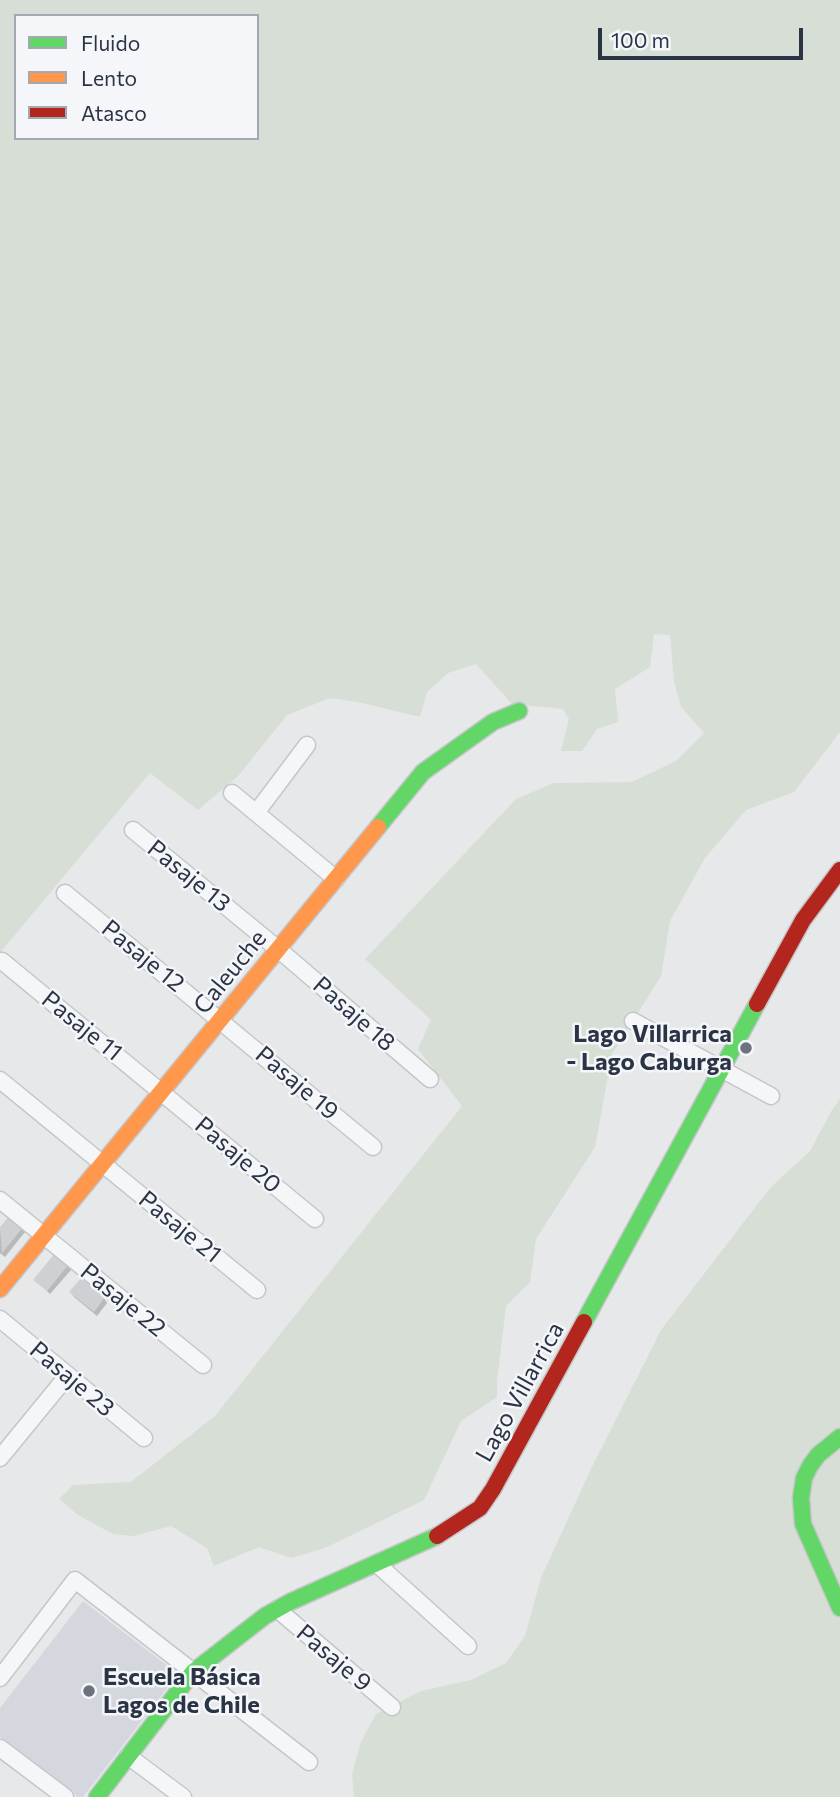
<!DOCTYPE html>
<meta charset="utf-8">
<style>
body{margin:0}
#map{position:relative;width:840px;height:1797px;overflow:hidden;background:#e6e8ea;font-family:Commissioner,sans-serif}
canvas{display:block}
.legend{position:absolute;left:14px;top:14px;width:245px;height:126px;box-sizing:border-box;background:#f4f6f9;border:2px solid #a4a8b1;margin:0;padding:9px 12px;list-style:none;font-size:21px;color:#2b3445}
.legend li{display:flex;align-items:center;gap:14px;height:35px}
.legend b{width:35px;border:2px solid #a4a8b1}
.scale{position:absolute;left:598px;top:28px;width:205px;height:32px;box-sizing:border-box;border:4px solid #2b3445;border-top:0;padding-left:9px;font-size:21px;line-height:24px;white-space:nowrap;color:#2b3445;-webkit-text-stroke:5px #f4f6f9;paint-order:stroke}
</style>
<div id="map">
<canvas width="840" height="1797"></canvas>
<ul class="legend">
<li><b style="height:9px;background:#63d668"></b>Fluido</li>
<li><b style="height:9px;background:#ff974d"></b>Lento</li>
<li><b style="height:9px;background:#b3261e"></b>Atasco</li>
</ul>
<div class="scale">100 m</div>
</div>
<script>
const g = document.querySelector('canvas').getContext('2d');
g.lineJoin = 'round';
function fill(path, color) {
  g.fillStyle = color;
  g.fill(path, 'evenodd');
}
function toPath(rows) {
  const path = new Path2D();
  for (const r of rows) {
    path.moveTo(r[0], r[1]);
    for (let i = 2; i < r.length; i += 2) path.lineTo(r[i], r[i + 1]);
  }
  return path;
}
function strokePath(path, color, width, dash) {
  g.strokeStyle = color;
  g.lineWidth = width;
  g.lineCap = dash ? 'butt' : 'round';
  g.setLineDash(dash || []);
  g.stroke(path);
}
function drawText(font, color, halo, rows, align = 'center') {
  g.font = font + ' Commissioner,sans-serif';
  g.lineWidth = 5;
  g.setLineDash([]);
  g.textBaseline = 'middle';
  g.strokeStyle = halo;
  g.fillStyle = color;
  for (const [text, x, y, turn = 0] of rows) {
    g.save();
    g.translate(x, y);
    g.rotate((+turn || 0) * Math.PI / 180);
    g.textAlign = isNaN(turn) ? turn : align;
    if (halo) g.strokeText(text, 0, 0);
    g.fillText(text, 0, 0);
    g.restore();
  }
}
const built = toPath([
 [83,1601,178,1674,83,1797,78,1797,0,1737,0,1708]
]);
const green = toPath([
 [0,0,840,0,840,732,794,792,746,810,705,858,670,921,661,976,612,1054,595,1147,536,1239,530,1282,506,1306,497,1381,497,1397,461,1421,424,1500,325,1548,291,1558,259,1547,214,1566,207,1548,171,1526,134,1536,113,1534,78,1515,59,1499,73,1485,131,1482,215,1416,462,1106,418,1049,431,1020,365,959,516,799,554,783,632,782,676,761,704,733,681,707,674,681,670,635,654,634,650,667,615,689,618,722,597,729,582,751,561,751,569,719,563,709,512,704,476,664,448,673,427,692,420,717,358,702,330,698,287,715,238,776,198,810,150,773,0,953],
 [16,16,257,16,257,138,16,138],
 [840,1099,840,1797,354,1797,352,1774,361,1742,376,1714,421,1691,471,1680,506,1663,525,1636,541,1578,591,1469,661,1330,770,1188,810,1151,832,1110]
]);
const shadow = toPath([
 [11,1217,25,1232,5,1257,0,1253,0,1230],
 [68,1265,71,1270,50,1294,35,1280],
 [71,1292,104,1298,107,1303,97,1316,74,1297]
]);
const building = toPath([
 [10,1215,24,1226,2,1253,0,1227],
 [55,1253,69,1264,47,1291,33,1280],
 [81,1278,105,1297,94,1312,69,1292]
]);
const street = toPath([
 [232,793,336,879],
 [256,813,307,745],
 [133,830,278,949,430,1079],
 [65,893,373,1147],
 [2,961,315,1219],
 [633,1021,771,1096],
 [0,1080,257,1290],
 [0,1200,203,1365],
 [0,1319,144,1438],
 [0,1458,68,1375],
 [377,1564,468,1646],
 [277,1609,392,1707],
 [0,1678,75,1580,309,1762],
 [0,1748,65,1797],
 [128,1756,183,1797]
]);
const fast = toPath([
 [378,827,423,772,493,722,519,711],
 [584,1322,757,1004],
 [840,1437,818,1455,810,1466,804,1478,801,1498,803,1524,840,1608],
 [97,1797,193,1672,265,1616,290,1602,437,1536]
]);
const slow = toPath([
 [0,1289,378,827]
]);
const jam = toPath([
 [757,1004,803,920,840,870],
 [437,1536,480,1508,493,1489,584,1322]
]);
const markers = [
 [746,1048,7,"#6c737f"],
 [89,1691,7,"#6c737f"]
];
const streetNames = [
 ["Pasaje 13",189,876,39],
 ["Pasaje 12",143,956,39],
 ["Caleuche",230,972,-51],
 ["Pasaje 18",354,1014,41],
 ["Pasaje 11",82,1026,39],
 ["Pasaje 19",297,1083,40],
 ["Pasaje 20",238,1155,40],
 ["Pasaje 21",180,1227,39],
 ["Pasaje 22",123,1300,39],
 ["Pasaje 23",72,1379,40],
 ["Lago Villarrica",520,1392,-61],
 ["Pasaje 9",334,1658,40]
];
const poiNames = [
 ["Lago Villarrica",732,1034],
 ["- Lago Caburga",732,1062],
 ["Escuela Básica",103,1677,"left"],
 ["Lagos de Chile",103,1705,"left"]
];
fill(built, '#d4d7dd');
fill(green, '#d6ded6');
fill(shadow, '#0003');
fill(building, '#ced0d3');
strokePath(street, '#c4c6c8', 19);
strokePath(fast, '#c4c6c8', 19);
strokePath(slow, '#c4c6c8', 19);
strokePath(jam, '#c4c6c8', 19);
strokePath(street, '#f5f6f7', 16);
strokePath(fast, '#63d668', 16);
strokePath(slow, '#ff974d', 16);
strokePath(jam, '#b3261e', 16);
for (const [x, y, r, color] of markers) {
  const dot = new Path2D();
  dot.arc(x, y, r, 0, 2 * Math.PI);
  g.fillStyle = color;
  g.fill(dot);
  strokePath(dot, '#f4f6f9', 2.5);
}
drawText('24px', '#2b3445', '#f4f6f9', streetNames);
drawText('bold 24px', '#2b3445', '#f4f6f9', poiNames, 'right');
</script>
